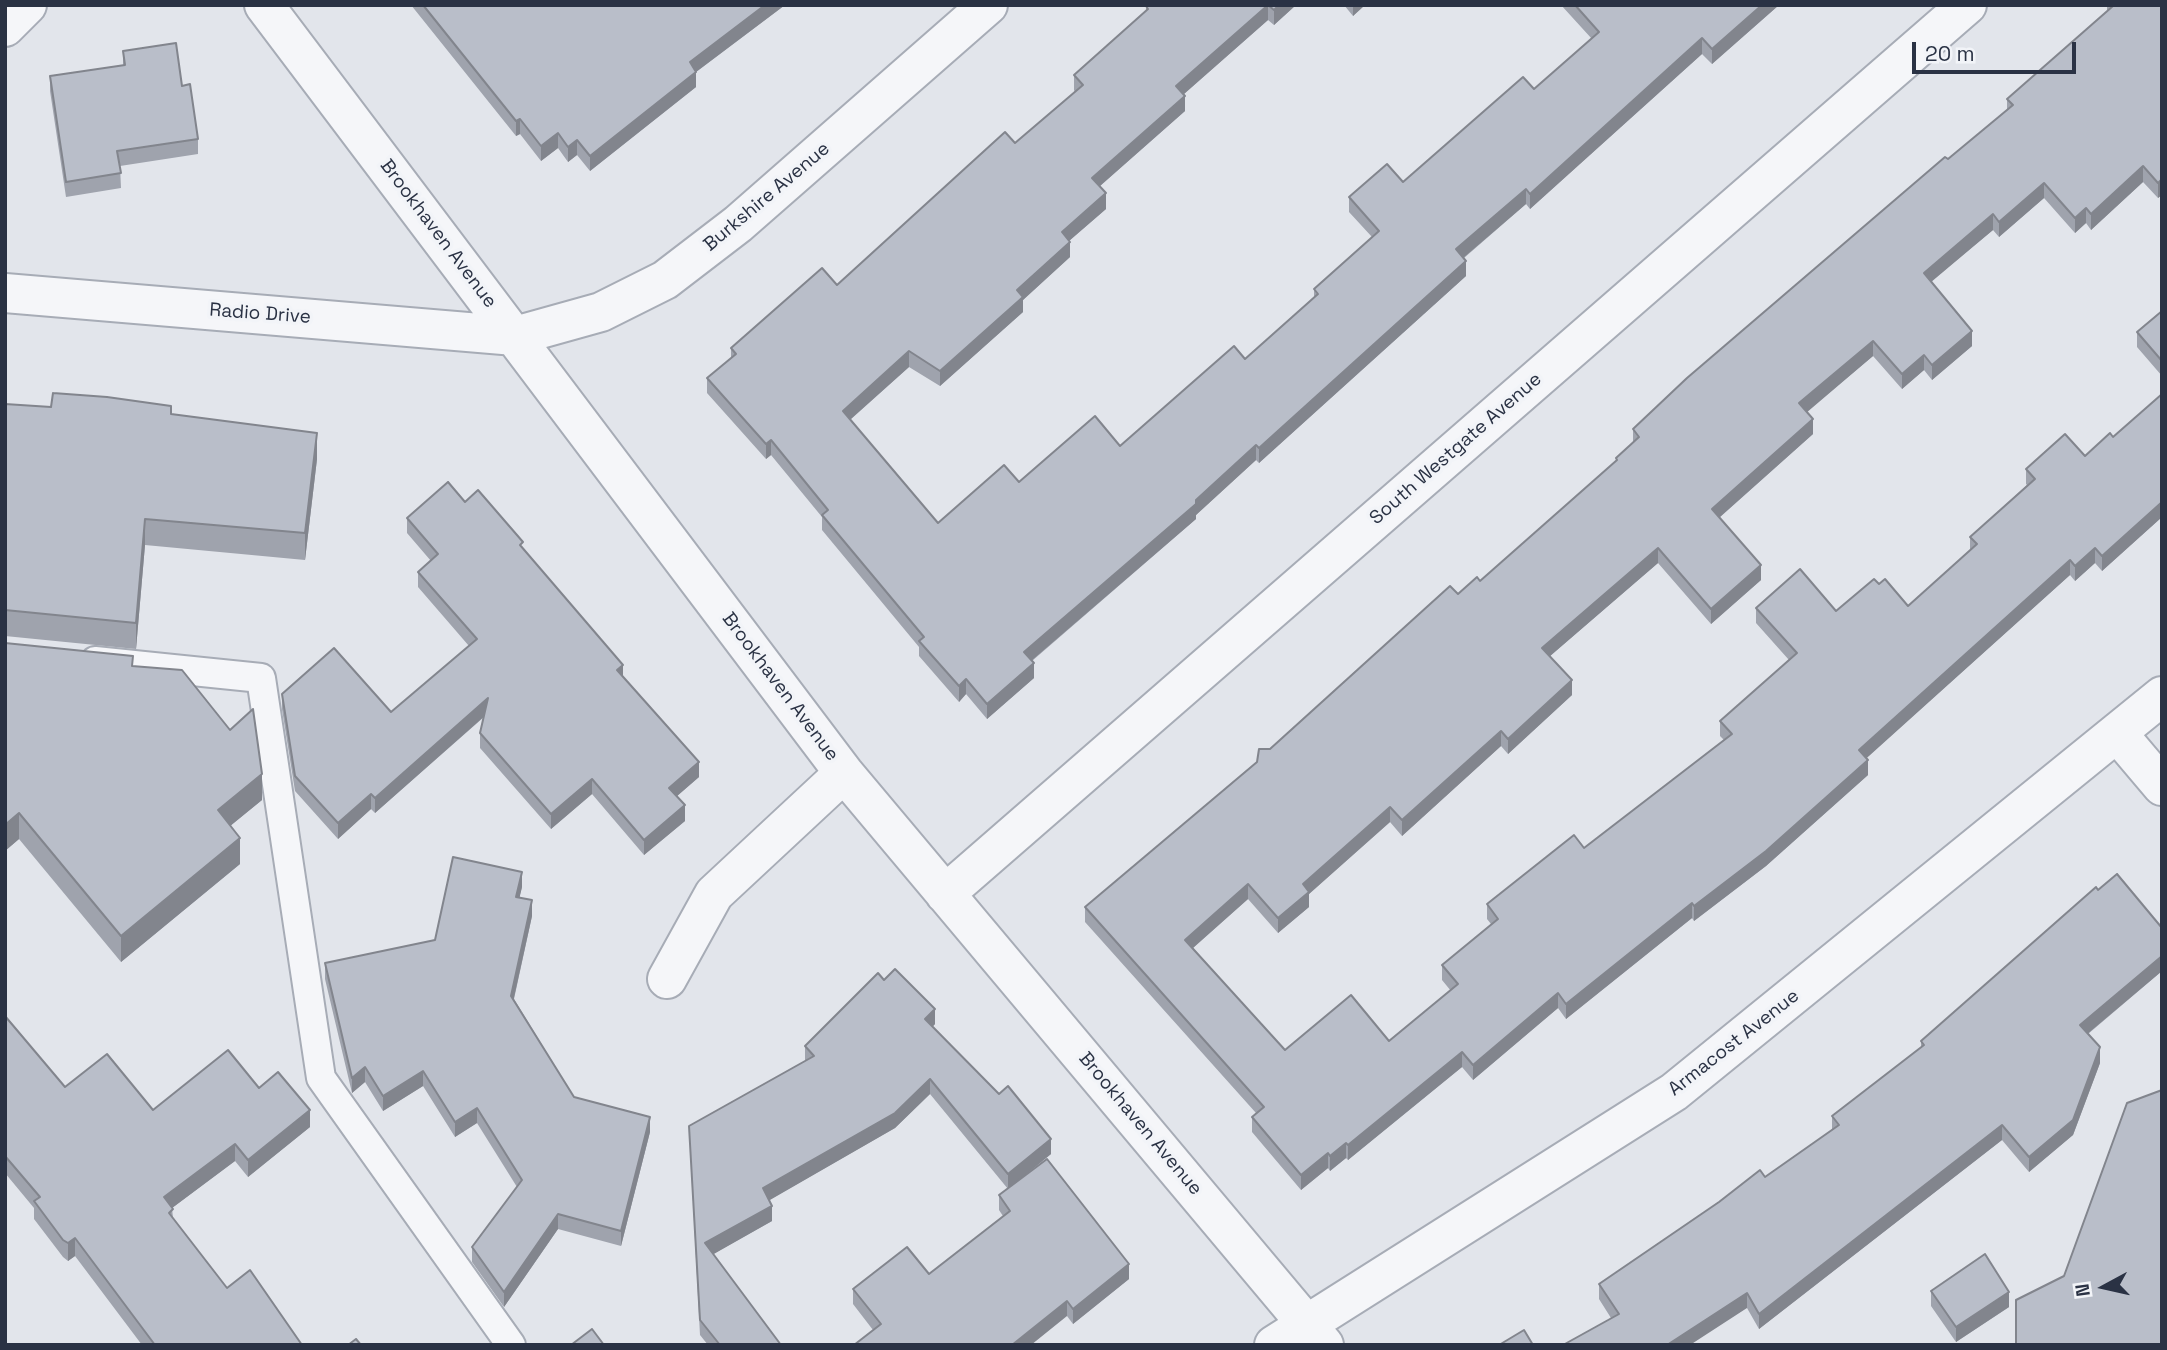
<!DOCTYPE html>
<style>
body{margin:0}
#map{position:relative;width:2167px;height:1350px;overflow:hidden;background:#e2e5eb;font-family:"Space Grotesk",sans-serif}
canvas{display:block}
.frame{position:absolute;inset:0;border:7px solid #2a3244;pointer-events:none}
.north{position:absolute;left:2069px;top:1252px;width:70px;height:70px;-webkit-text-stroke:5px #f2f4f8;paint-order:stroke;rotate:262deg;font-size:19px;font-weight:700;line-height:28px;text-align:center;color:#2a3244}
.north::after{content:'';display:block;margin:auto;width:24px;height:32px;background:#2a3244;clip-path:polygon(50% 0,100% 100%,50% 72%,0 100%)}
.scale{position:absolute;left:1912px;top:42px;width:164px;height:32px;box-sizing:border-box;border:4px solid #2a3244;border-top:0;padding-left:9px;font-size:21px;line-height:24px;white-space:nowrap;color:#2a3244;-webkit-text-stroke:5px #f2f4f8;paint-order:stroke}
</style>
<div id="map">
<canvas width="2167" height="1350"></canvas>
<div class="frame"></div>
<div class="north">N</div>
<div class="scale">20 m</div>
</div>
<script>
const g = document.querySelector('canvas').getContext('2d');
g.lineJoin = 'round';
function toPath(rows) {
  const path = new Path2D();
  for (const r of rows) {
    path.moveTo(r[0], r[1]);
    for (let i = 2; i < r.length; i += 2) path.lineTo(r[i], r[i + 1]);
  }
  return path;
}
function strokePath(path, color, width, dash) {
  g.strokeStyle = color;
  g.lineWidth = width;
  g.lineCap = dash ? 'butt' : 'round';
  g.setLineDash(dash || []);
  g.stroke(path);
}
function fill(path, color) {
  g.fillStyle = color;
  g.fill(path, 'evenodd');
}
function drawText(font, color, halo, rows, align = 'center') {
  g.font = font + ' "Space Grotesk",sans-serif';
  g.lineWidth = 7;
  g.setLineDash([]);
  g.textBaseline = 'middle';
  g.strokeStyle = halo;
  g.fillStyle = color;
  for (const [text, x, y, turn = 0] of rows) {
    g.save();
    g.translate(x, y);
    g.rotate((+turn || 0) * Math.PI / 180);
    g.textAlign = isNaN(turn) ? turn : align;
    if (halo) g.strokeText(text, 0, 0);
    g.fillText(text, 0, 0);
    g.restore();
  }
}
const service = toPath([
 [95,661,261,678,321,1078,511,1345]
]);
const minor = toPath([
 [264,5,844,773,1324,1345],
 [5,27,27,5],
 [5,293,515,336,601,312,665,280,738,224,988,5],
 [2118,734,2162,786],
 [945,894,1967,5],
 [667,979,714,894,844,773],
 [1274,1345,1674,1092,2162,696]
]);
const wall = toPath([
 [411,5,785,5,696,72,696,87,590,171,577,155,568,162,558,148,541,161,520,134,516,136],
 [1296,5,1274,25,1268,20,1184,94,1185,111,1100,186,1106,209,1069,241,1070,257,1023,300,1023,312,940,386,909,367,850,420,938,523,1019,482,1120,446,1245,359,1314,298,1314,289,1372,237,1349,212,1349,197,1403,182,1534,89,1592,39,1561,5,1779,5,1712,64,1702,54,1530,209,1526,204,1464,258,1466,276,1259,463,1256,460,1196,515,1196,519,1032,661,1034,678,987,719,966,694,959,702,919,656,919,647,822,530,822,517,771,455,766,459,707,393,707,378,731,358,731,348,837,285,1015,143,1075,92,1074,90,1074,75,1146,11,1146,6],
 [1344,5,1365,5,1353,16],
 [2107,5,2162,5,2162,195,2158,198,2143,182,2091,230,2086,223,2075,233,2044,198,1999,237,1993,230,1931,281,1972,346,1932,380,1924,370,1902,389,1873,356,1806,412,1813,434,1719,518,1761,580,1711,624,1658,563,1550,656,1572,695,1508,754,1501,746,1402,836,1390,822,1309,894,1309,907,1278,933,1248,899,1193,948,1285,1050,1389,1041,1451,991,1442,980,1442,965,1491,924,1487,919,1487,904,1584,848,1724,740,1720,736,1720,721,1789,660,1756,623,1756,608,1836,611,1879,584,1908,606,1970,550,1970,537,2027,485,2026,484,2026,469,2085,456,2113,437,2162,394,2162,517,2102,571,2095,563,2075,581,2070,575,1866,758,1868,775,1766,866,1694,921,1692,918,1566,1019,1558,1008,1473,1080,1462,1067,1348,1160,1346,1158,1330,1171,1328,1168,1301,1190,1252,1132,1252,1117,1256,1113,1085,922,1085,907,1257,762,1270,749,1458,594,1480,581,1616,462,1616,458,1633,443,1633,429,2007,110,2007,99,2107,11],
 [123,51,182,86,198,139,198,154,120,166,121,188,66,197,50,91,50,76,123,65],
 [2162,311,2162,376,2137,347,2137,332],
 [5,404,51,407,171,414,317,459,305,560,145,545,136,649,5,636],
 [465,502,523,549,623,677,699,777,677,796,685,821,644,855,592,794,551,829,480,748,480,733,484,717,375,813,371,809,338,839,295,791,282,709,282,694,391,712,469,646,418,587,418,572,431,561,407,533,407,518],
 [5,643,133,666,262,800,231,825,240,864,121,962,19,839,5,851],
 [522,887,519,898,532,916,514,999,574,1097,650,1132,621,1246,558,1229,504,1307,472,1262,472,1247,517,1187,477,1123,455,1137,423,1086,383,1111,365,1082,352,1093,325,979,325,963,435,940],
 [2098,890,2162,928,2162,971,2088,1034,2100,1063,2073,1135,2029,1172,2002,1140,1759,1329,1747,1308,1611,1318,1599,1299,1599,1284,1765,1177,1832,1130,1832,1116,1921,1047,1921,1041],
 [884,980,935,1024,932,1027,1051,1154,1017,1182,1129,1279,1073,1324,1067,1316,873,1330,853,1304,853,1289,929,1274,1003,1216,999,1210,999,1195,1008,1189,930,1094,895,1128,769,1200,772,1221,713,1254,781,1345,708,1345,700,1335,689,1126,805,1061,805,1046],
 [5,1016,65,1087,153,1110,259,1088,310,1127,248,1177,235,1161,172,1208,173,1218,227,1288,302,1345,142,1345,75,1256,68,1261,63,1257,34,1219,34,1208,5,1173],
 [1931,1291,2009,1307,1956,1342,1931,1306]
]);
const shadedWall = toPath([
 [765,5,785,5,696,72,696,87,590,171,590,156,690,62],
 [1268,5,1268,20,1176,101,1176,86],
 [1279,5,1296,5,1274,25,1274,10],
 [1353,5,1365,5,1353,16],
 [1762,5,1779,5,1712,64,1712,49],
 [1702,38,1702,54,1530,209,1530,194],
 [1185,96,1185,111,1092,193,1092,178],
 [520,119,520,134,516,136,516,121],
 [558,133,558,148,541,161,541,146],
 [577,140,577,155,568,162,568,147],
 [2143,166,2143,182,2091,230,2091,214],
 [2162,179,2162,195,2158,198,2158,183],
 [2044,183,2044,198,1999,237,1999,222],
 [1526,189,1526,204,1456,264,1456,249],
 [1106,193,1106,209,1062,247,1062,232],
 [2086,208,2086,223,2075,233,2075,218],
 [1993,214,1993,230,1924,288,1924,273],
 [1070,242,1070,257,1023,300,1023,312,940,386,940,371,1017,290],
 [1466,261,1466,276,1259,463,1259,448],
 [1972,331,1972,346,1932,380,1932,365],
 [1873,341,1873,356,1799,419,1799,403],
 [909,351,909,367,843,426,843,411],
 [1924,355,1924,370,1902,389,1902,374],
 [1813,419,1813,434,1712,524,1712,509],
 [317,433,317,459,305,560,305,533],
 [771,440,771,455,766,459,766,444],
 [1256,445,1256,460,1196,515,1196,500],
 [2162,502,2162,517,2102,571,2102,556],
 [1196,504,1196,519,1024,667,1024,652],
 [145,519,145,545,136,649,136,623],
 [1658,548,1658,563,1542,663,1542,648],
 [2095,548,2095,563,2075,581,2075,566],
 [2070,560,2070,575,1859,765,1859,750],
 [1761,565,1761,580,1711,624,1711,609],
 [1034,663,1034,678,987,719,987,704],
 [623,665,623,680,617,670],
 [966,679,966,694,959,702,959,686],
 [1572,680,1572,695,1508,754,1508,739],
 [488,698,488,713,375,813,375,798],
 [1501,731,1501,746,1402,836,1402,820],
 [1868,760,1868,775,1766,866,1694,921,1694,906],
 [699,762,699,777,669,803,669,788],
 [262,774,262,800,218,836,218,810],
 [592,779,592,794,551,829,551,814],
 [371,794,371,809,338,839,338,823],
 [685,805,685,821,644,855,644,840],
 [1390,807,1390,822,1309,894,1309,907,1278,933,1278,918,1303,884],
 [19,813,19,839,5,851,5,825],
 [240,838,240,864,121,962,121,936],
 [522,872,522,887,516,913,516,897],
 [1248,884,1248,899,1185,955,1185,940],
 [532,900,532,916,511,1011,511,996],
 [1692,903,1692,918,1566,1019,1566,1004],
 [2162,956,2162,971,2080,1040,2080,1025],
 [1558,993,1558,1008,1473,1080,1473,1065],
 [935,1009,935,1024,925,1035,925,1019],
 [2100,1047,2100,1063,2073,1135,2029,1172,2029,1157],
 [1462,1052,1462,1067,1348,1160,1348,1145],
 [365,1067,365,1082,352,1093,352,1078],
 [423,1071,423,1086,383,1111,383,1096],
 [930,1079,930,1094,895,1128,763,1204,763,1188],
 [477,1108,477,1123,455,1137,455,1122],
 [310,1110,310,1127,248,1177,248,1160],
 [650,1117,650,1132,621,1246,621,1231],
 [2002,1125,2002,1140,1759,1329,1759,1314],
 [1051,1139,1051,1154,1008,1189,1008,1174],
 [1346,1143,1346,1158,1330,1171,1330,1156],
 [235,1144,235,1161,164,1214,164,1197],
 [1328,1153,1328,1168,1301,1190,1301,1175],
 [772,1206,772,1221,705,1259,705,1243],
 [558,1214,558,1229,504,1307,504,1292],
 [75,1238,75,1256,68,1261,68,1243],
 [1129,1264,1129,1279,1073,1324,1073,1309],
 [2009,1292,2009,1307,1956,1342,1956,1327],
 [1747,1293,1747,1308,1690,1345,1667,1345],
 [1067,1301,1067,1316,1031,1345,1012,1345]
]);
const building = toPath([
 [423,5,765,5,690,62,696,72,590,156,577,140,568,147,558,133,541,146,520,119,516,121,423,5],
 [1147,5,1268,5,1176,86,1185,96,1092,178,1106,193,1062,232,1070,242,1017,290,1023,297,940,371,909,351,843,411,938,523,1004,465,1019,482,1095,416,1120,446,1234,346,1245,359,1318,294,1314,289,1379,231,1349,197,1387,164,1403,182,1523,77,1534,89,1599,32,1575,5,1762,5,1712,49,1702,38,1530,194,1526,189,1456,249,1466,261,1259,448,1256,445,1196,500,1196,504,1024,652,1034,663,987,704,966,679,959,686,919,641,924,637,822,515,828,510,771,440,766,444,707,378,736,354,731,348,822,268,837,285,1005,132,1015,143,1083,85,1074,75,1148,9,1146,6,1147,5],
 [1268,5,1279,5,1274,10,1268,5],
 [2112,5,2162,5,2162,179,2158,183,2143,166,2091,214,2086,208,2075,218,2044,183,1999,222,1993,214,1924,273,1972,331,1932,365,1924,355,1902,374,1873,341,1799,403,1813,419,1712,509,1761,565,1711,609,1658,548,1542,648,1572,680,1508,739,1501,731,1402,820,1390,807,1303,884,1309,892,1278,918,1248,884,1185,940,1285,1050,1351,995,1389,1041,1458,984,1442,965,1498,919,1487,904,1574,835,1584,848,1732,734,1720,721,1797,653,1756,608,1800,569,1836,611,1874,579,1879,584,1885,579,1908,606,1977,544,1970,537,2035,479,2026,469,2065,434,2085,456,2110,433,2113,437,2162,394,2162,502,2102,556,2095,548,2075,566,2070,560,1859,750,1868,760,1766,851,1694,906,1692,903,1566,1004,1558,993,1473,1065,1462,1052,1348,1145,1346,1143,1330,1156,1328,1153,1301,1175,1252,1117,1264,1107,1085,907,1257,762,1259,749,1270,749,1450,586,1458,594,1477,577,1480,581,1617,460,1616,458,1639,437,1633,429,1687,378,1945,157,1948,159,2013,105,2007,99,2113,6,2112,5],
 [176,43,182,86,190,84,198,139,117,151,121,173,66,182,50,76,125,65,123,51,176,43],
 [2162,311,2162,361,2137,332,2162,311],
 [53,393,107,397,171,406,171,414,317,433,305,533,145,519,136,623,5,610,5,404,51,407,53,393],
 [448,482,465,502,478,490,523,542,520,545,623,665,617,670,699,762,669,788,685,805,644,840,592,779,551,814,480,733,488,698,375,798,371,794,338,823,295,776,282,694,334,648,391,712,477,639,418,572,438,554,407,518,448,482],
 [5,643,133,656,132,666,182,670,230,730,253,709,262,774,218,810,240,838,121,936,19,813,5,825,5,643],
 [453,857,522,872,516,897,532,900,511,996,574,1097,650,1117,621,1231,558,1214,504,1292,472,1247,522,1180,477,1108,455,1122,423,1071,383,1096,365,1067,352,1078,325,963,435,940,453,857],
 [2117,874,2162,928,2162,956,2080,1025,2100,1047,2073,1120,2029,1157,2002,1125,1759,1314,1747,1293,1667,1345,1563,1345,1619,1314,1599,1284,1719,1202,1760,1170,1765,1177,1839,1125,1832,1116,1924,1045,1921,1041,2096,887,2098,890,2117,874],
 [895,969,935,1009,925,1019,999,1094,1008,1086,1051,1139,1008,1174,930,1079,895,1113,763,1188,772,1206,705,1243,781,1345,720,1345,700,1320,689,1126,814,1056,805,1046,878,973,884,980,895,969],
 [5,1016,65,1087,107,1054,153,1110,228,1050,259,1088,278,1072,310,1110,248,1160,235,1144,164,1197,173,1209,169,1213,227,1288,250,1270,302,1345,155,1345,75,1238,68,1243,63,1240,34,1201,40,1197,5,1156,5,1016],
 [2162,1090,2162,1345,2016,1345,2016,1300,2064,1276,2127,1103,2162,1090],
 [1047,1159,1129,1264,1073,1309,1067,1301,1012,1345,854,1345,881,1324,853,1289,907,1247,929,1274,1010,1211,999,1195,1047,1159],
 [1985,1254,2009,1292,1956,1327,1931,1291,1985,1254],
 [592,1329,604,1345,571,1345,592,1329],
 [1524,1330,1533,1345,1499,1345,1524,1330],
 [356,1339,361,1345,348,1345,356,1339]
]);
const streetNames = [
 ["Burkshire Avenue",767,197,-40],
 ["Brookhaven Avenue",438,234,53],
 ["Radio Drive",260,314,4],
 ["South Westgate Avenue",1456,449,-41],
 ["Brookhaven Avenue",780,687,53],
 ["Armacost Avenue",1734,1043,-38],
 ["Brookhaven Avenue",1140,1124,50]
];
strokePath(service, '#a7acb6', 32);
strokePath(minor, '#a7acb6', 42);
strokePath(service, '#f5f6f9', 28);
strokePath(minor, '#f5f6f9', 38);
fill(wall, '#9fa3ad');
fill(shadedWall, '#82858d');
fill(building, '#b9bec9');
strokePath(building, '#82858d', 2);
drawText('19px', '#2a3244', '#f2f4f8', streetNames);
</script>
